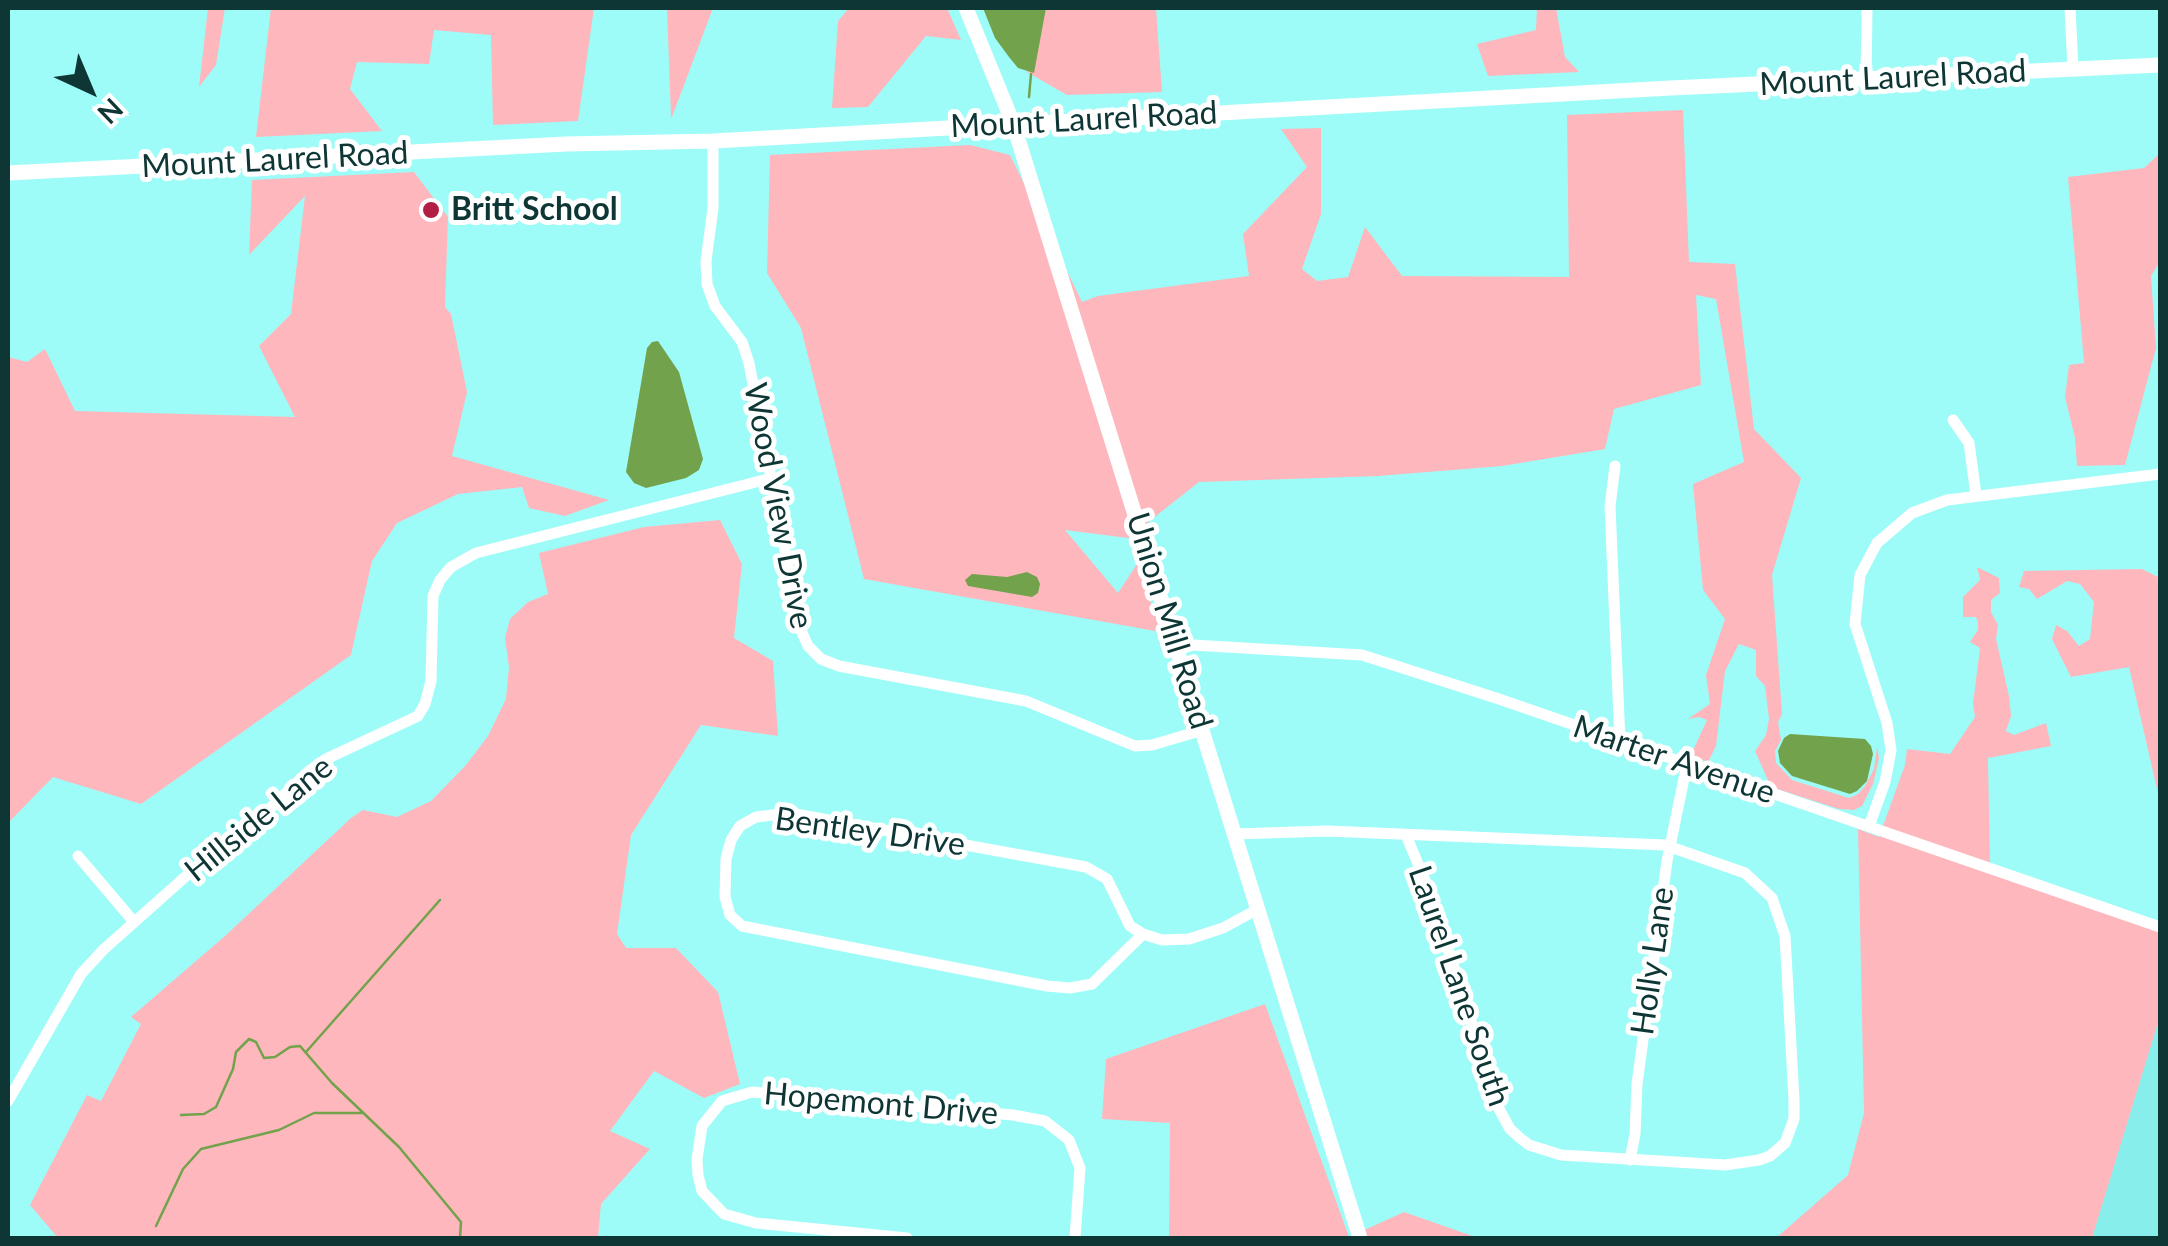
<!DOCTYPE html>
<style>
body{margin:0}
#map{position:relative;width:2168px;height:1246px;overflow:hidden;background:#9efcf8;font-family:Lato,sans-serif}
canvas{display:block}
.frame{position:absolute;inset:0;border:10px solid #0d3635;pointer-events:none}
.north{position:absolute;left:40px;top:40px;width:100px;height:100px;-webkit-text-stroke:8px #fff;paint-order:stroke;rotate:136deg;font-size:28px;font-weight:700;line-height:40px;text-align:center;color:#0d3635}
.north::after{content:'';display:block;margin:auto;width:35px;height:45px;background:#0d3635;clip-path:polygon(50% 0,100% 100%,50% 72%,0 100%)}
</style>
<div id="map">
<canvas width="2168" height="1246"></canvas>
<div class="frame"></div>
<div class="north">N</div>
</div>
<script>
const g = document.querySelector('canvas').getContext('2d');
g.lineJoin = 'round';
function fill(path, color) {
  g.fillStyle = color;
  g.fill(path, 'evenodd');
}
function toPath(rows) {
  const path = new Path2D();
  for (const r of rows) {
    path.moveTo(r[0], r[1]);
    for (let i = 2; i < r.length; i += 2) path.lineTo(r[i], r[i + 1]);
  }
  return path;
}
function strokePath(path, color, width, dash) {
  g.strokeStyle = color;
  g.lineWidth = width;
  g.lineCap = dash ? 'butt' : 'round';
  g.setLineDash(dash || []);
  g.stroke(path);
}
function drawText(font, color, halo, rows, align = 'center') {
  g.font = font + ' Lato,sans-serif';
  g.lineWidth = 10;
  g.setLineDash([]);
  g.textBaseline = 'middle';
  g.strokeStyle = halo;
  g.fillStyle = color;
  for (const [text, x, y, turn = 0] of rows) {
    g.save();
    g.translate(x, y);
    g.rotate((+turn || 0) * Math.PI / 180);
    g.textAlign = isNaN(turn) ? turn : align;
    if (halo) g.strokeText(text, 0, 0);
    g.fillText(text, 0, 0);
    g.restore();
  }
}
const built = toPath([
 [2160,1016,2160,1238,2092,1238,2092,1237]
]);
const green = toPath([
 [208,8,225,8,216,65,199,87],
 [271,8,594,8,578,121,493,125,491,35,434,30,429,64,357,62,350,89,382,131,256,137],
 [667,8,713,8,672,117,671,117],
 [849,8,947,8,961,40,926,36,868,107,832,108,838,21],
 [998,8,1156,8,1162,92,1067,95,1027,72],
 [1537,8,1556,8,1565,57,1579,72,1488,76,1477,44,1536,30],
 [1683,110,1689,262,1735,264,1754,429,1801,478,1772,575,1782,714,1778,722,1781,740,1775,751,1776,763,1792,780,1849,798,1858,794,1865,786,1874,769,1877,747,1879,758,1873,784,1862,806,1854,810,1839,809,1771,787,1755,751,1766,735,1769,719,1765,686,1756,676,1756,650,1739,644,1725,671,1716,746,1708,762,1691,755,1707,720,1699,717,1688,719,1710,704,1706,675,1725,619,1703,590,1693,484,1744,462,1716,299,1696,295,1701,385,1614,409,1605,449,1502,466,1378,476,1199,482,1128,538,1065,530,1118,593,1137,564,1161,632,864,579,801,328,767,273,770,155,970,145,1010,155,1082,302,1098,296,1249,276,1243,234,1307,167,1281,129,1321,128,1321,214,1302,269,1317,281,1348,277,1365,227,1402,276,1569,277,1567,115],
 [2160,153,2160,261,2151,276,2156,348,2125,465,2077,466,2075,438,2065,397,2069,365,2084,363,2068,177,2144,168],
 [414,172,448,217,445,307,451,314,467,392,452,456,609,500,565,516,529,508,522,487,458,494,397,523,372,561,351,655,141,804,53,777,8,823,8,357,27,362,45,349,75,411,295,417,259,346,291,314,305,196,249,255,252,180],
 [720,520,742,564,734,638,773,661,778,736,701,725,631,835,617,934,626,948,676,948,718,992,740,1084,704,1098,654,1071,610,1131,650,1149,601,1204,598,1238,58,1238,30,1205,87,1095,101,1101,141,1024,131,1017,225,936,351,818,363,810,397,817,431,801,466,765,488,736,506,699,509,667,505,638,510,619,528,602,548,594,539,553,644,527],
 [1977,567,1999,578,2000,593,1991,600,1991,612,1998,625,1996,639,2009,696,2011,716,2006,731,2014,735,2046,723,2051,746,1988,758,1990,869,2160,928,2160,1016,2092,1238,1776,1238,1848,1175,1864,1113,1858,829,1879,837,1905,765,1907,749,1950,754,1975,717,1973,704,1980,648,1970,642,1978,630,1978,622,1976,617,1963,617,1963,597,1980,580],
 [2142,569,2160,578,2160,802,2129,667,2071,677,2052,639,2056,625,2067,631,2079,646,2090,639,2094,602,2080,584,2067,581,2037,599,2029,589,2019,587,2024,571],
 [1265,1004,1349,1237,1404,1212,1478,1238,1169,1238,1170,1123,1102,1119,1106,1059]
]);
const water = toPath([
 [983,8,1046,8,1034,73,1018,68,1009,57,995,38],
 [658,341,679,372,703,459,699,470,686,478,646,488,634,483,626,472,647,348,652,342],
 [1027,572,1037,577,1040,584,1038,593,1032,597,968,586,965,580,972,574,1007,577],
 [1790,734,1865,739,1871,746,1873,754,1867,781,1857,791,1850,794,1792,776,1780,763,1778,751,1784,738]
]);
const stream = toPath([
 [1029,97,1031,74],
 [306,1052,440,900],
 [181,1115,204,1114,216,1107,233,1069,236,1052,249,1039,256,1042,264,1058,275,1057,290,1047,300,1046,332,1083,399,1147,461,1222,460,1238],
 [156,1226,183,1169,201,1149,279,1130,314,1113,362,1113]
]);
const street = toPath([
 [2070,8,2073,69],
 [1866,81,1867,8],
 [713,141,713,208,706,261,707,284,715,306,742,342,749,363,800,628,808,646,821,659,839,666,1026,701,1135,746,1152,745,1203,730],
 [1953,420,1969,443,1976,495],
 [1615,466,1610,506,1620,742],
 [1176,644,1362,655,1496,698,2160,927],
 [790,813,1086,867,1107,879,1130,926,1143,934,1092,984,1070,988,1047,986,742,926,730,915,725,897,726,859,731,840,740,826,756,817,790,813],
 [1869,826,1885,782,1891,750,1887,723,1855,624,1860,575,1877,543,1912,513,1947,500,2160,474],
 [1234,834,1327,831,1665,845,1745,873,1772,898,1785,936,1794,1100,1794,1119,1785,1143,1770,1156,1759,1160,1725,1165,1561,1155,1529,1145,1520,1138,1510,1129,1498,1107,1431,895,1406,835],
 [78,856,134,922],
 [1143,934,1162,940,1189,939,1223,928,1258,909],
 [8,1101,81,974,103,950,212,853,260,818,309,771,326,759,418,716,425,704,431,681,433,596,440,580,451,567,476,553,772,478],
 [1630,1160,1635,1134,1637,1084,1667,861,1687,764],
 [907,1238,756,1223,724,1214,702,1191,698,1175,697,1159,702,1126,722,1101,752,1092,1013,1115,1045,1121,1069,1140,1080,1168,1075,1238]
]);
const secondary = toPath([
 [966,8,1013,123,1360,1238],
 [8,173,566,144,713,141,1671,88,2160,65]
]);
const markers = [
 [431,210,10,"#b21f45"]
];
const streetNames = [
 ["Mount Laurel Road",1893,78,-3],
 ["Mount Laurel Road",1084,120,-3],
 ["Mount Laurel Road",275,160,-3],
 ["Wood View Drive",778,506,79],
 ["Union Mill Road",1169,621,73],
 ["Marter Avenue",1674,760,19],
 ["Hillside Lane",259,819,-39],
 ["Bentley Drive",870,832,8],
 ["Holly Lane",1653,961,-82],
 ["Laurel Lane South",1459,986,71],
 ["Hopemont Drive",881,1104,5]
];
const poiNames = [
 ["Britt School",451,210]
];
fill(built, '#87eeeb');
fill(green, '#feb7bd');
fill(water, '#72a24b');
strokePath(stream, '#72a24b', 2.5);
strokePath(street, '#fff', 11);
strokePath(secondary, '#fff', 15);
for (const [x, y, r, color] of markers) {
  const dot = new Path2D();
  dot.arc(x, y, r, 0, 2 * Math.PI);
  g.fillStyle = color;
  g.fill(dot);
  strokePath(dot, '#fff', 4);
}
drawText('32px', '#0d3635', '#fff', streetNames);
drawText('bold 32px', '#0d3635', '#fff', poiNames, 'left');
</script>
